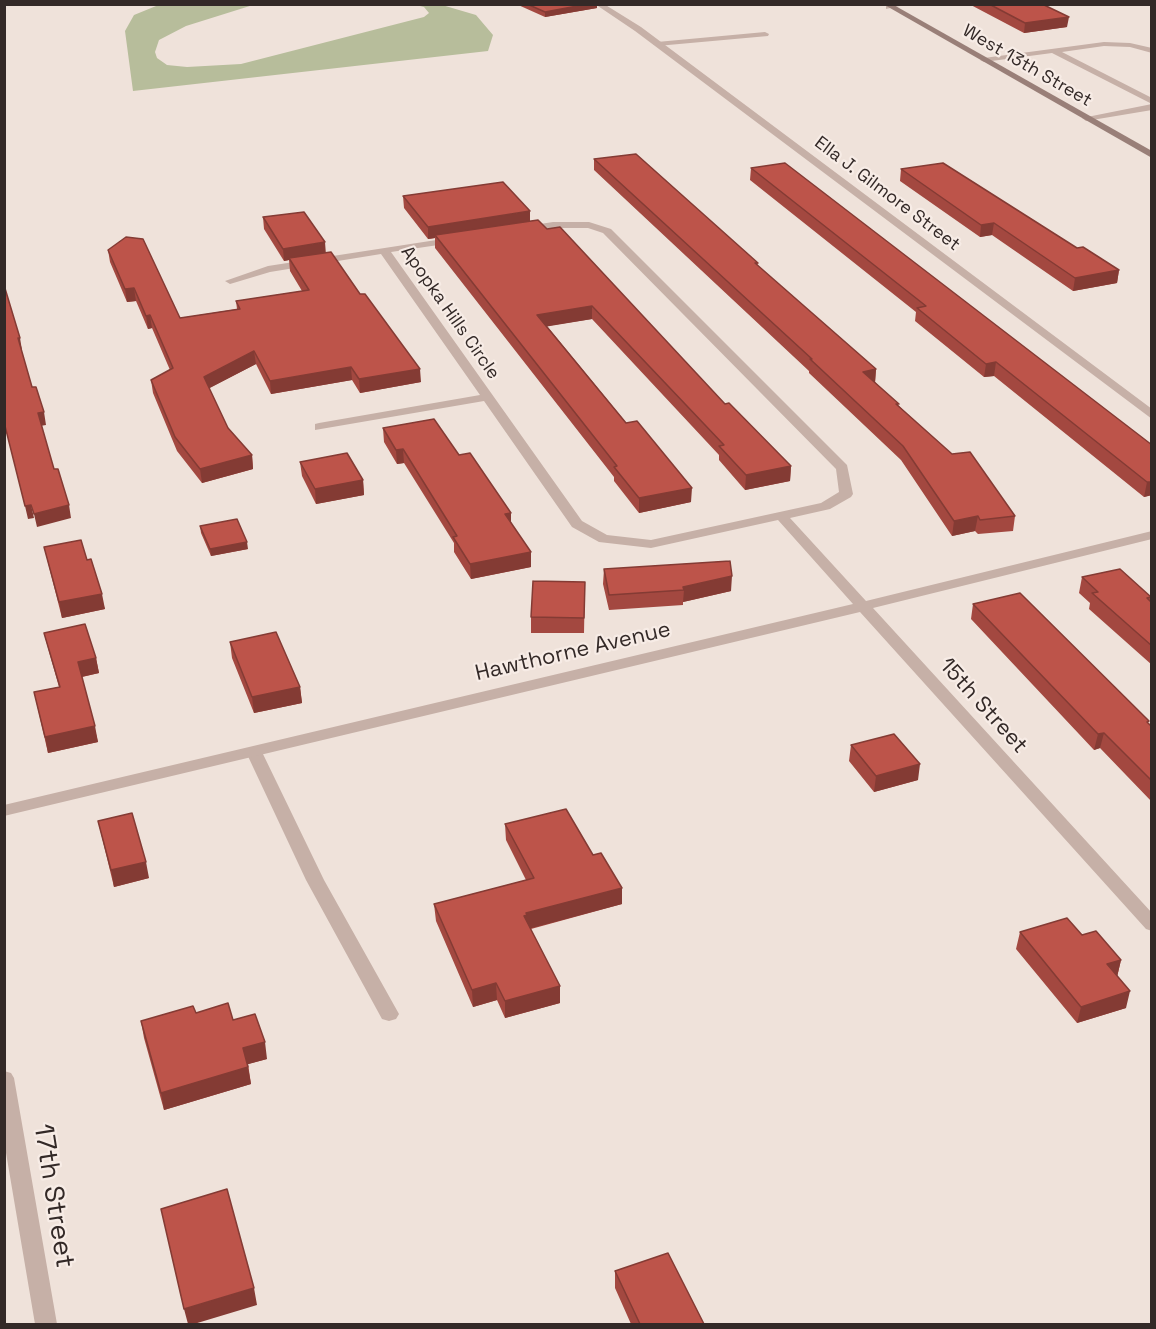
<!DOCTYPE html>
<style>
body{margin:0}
#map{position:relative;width:1156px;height:1329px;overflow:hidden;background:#efe2da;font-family:"Space Grotesk",sans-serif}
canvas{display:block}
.frame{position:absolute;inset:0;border:6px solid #332927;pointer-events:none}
</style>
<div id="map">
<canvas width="1156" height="1329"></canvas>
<div class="frame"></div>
</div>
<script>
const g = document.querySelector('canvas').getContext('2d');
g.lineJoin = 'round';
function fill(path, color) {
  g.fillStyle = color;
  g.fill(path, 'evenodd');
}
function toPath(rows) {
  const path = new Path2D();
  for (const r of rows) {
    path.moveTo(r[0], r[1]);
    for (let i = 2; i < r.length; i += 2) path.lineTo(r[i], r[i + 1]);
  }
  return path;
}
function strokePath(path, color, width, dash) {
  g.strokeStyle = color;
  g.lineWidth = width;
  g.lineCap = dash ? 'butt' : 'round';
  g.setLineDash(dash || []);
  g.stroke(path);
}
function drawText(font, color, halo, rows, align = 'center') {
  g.font = font + ' "Space Grotesk",sans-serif';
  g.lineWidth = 4.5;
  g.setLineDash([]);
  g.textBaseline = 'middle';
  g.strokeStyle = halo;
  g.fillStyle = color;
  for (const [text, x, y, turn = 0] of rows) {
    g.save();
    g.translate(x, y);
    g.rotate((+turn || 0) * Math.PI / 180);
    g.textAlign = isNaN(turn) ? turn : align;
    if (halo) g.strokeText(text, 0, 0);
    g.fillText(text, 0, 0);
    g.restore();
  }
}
const green = toPath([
 [161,4,253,5,186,26,159,40,155,52,157,58,167,65,187,67,241,64,424,17,429,13,424,7,416,5,442,5,476,15,493,35,488,51,133,91,125,31,134,15]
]);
const lane = toPath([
 [890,4,908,4,886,9,886,5,890,4],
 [765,32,769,34,768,36,657,46,653,44,657,42,765,32],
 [1104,42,1130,43,1152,48,1152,53,1130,47,1104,46,1062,52,1152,98,1152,104,1052,53,984,62,980,60,984,58,1104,42],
 [1152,104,1152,110,1086,121,1082,118,1152,104],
 [254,747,262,752,324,880,399,1014,396,1019,389,1021,382,1019,306,880,246,752,254,747]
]);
const street = toPath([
 [595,4,604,4,641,27,1152,409,1152,419,635,31,595,4],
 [553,222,589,222,611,229,847,465,853,494,851,497,830,509,790,518,866,601,1152,531,1152,539,873,608,1152,913,1152,931,1146,929,860,612,4,816,4,805,853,604,778,520,651,548,599,542,572,527,484,401,315,430,315,424,319,423,480,395,381,254,270,272,230,284,225,281,268,266,553,222],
 [553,228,588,228,603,233,836,469,839,492,821,503,651,540,607,535,582,521,391,252,553,228],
 [4,1071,11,1073,14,1078,57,1324,35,1324,4,1141,4,1071]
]);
const secondary = toPath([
 [883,4,892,4,1152,151,1152,158,883,4]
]);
const wall = toPath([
 [516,4,597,4,597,8,545,17],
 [969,4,1042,4,1067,27,1024,33],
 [594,159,758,263,757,266,876,369,875,382,899,406,1015,516,1013,531,978,534,975,531,952,536,901,460,809,373,809,371,594,170],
 [751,168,1152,445,1152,495,1144,497,994,376,984,377,915,321,916,312,750,180],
 [901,169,1077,248,1119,270,1117,283,1073,291,992,235,980,237,900,181],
 [403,196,530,221,547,229,725,404,791,466,790,481,745,490,719,460,719,455,592,319,547,326,691,502,639,513,614,481,614,477,435,248,435,238,428,239,404,208],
 [263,217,326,253,421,382,360,393,352,380,271,394,256,364,209,388,228,428,252,455,253,469,202,483,177,451,153,393,151,380,170,370,152,328,148,329,136,301,127,302,110,262,108,250,180,318,237,309,236,301,302,291,290,271,289,260,284,261,264,229],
 [383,428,459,455,511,522,531,567,471,579,454,552,454,543,404,463,397,464,384,442],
 [300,462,363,480,364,495,316,504,302,476],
 [200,526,248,549,211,556,201,533],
 [44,547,87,560,105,609,62,618],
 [604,569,731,591,683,602,683,605,609,610,603,584],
 [1082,577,1151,597,1150,601,1152,603,1152,665,1089,609,1090,603,1079,593],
 [585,582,584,633,531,633,531,617],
 [973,604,1152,727,1152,802,1100,748,1094,750,971,619],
 [44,633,96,658,99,673,82,677,98,742,48,753,34,692,59,687,48,648],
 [230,642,300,687,302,703,254,713,232,658],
 [851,745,918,780,874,792,849,761],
 [98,821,149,878,114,887],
 [505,824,622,904,531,929,560,1003,505,1018,497,1000,473,1007,436,921,434,904,526,880,506,840],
 [1020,932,1082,935,1121,960,1117,977,1126,1008,1077,1023,1016,949],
 [196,1013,233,1020,267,1059,248,1064,251,1084,164,1110,144,1038,141,1021],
 [615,1271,704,1324,631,1324,615,1288]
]);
const shadedWall = toPath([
 [588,4,597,4,597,8,545,17,545,12],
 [1069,17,1067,27,1024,33,1025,23],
 [530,211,530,223,435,235,435,238,428,239,428,227],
 [994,223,992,235,980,237,981,225],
 [325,242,326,255,289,258,289,260,284,261,283,249],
 [1119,270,1117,283,1073,291,1075,278],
 [134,288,136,301,127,302,125,289],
 [592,306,592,319,538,328,537,315],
 [150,315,152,328,148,329,146,316],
 [18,338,20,338,22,350,20,350],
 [254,351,256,364,206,390,204,377],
 [996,362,994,376,984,377,986,364],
 [351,367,352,380,271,394,270,381],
 [420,369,421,382,360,393,359,379],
 [876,369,875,383,863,372],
 [44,412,46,425,40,426,38,413],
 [403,449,404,463,397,464,396,450],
 [252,455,253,469,202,483,200,469],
 [791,466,790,481,745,490,746,475],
 [363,480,364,495,316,504,315,489],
 [1147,482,1152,482,1152,495,1144,497],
 [692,488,691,502,639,513,639,498],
 [31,505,34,518,28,519,25,506],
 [69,505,71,518,37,527,34,514],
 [511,513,511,527,505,514],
 [978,516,975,531,952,536,954,521],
 [247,542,248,549,211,556,210,549],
 [531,552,531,567,471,579,470,564],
 [732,576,731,591,683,602,684,590,683,587],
 [102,594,105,609,62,618,59,602],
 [96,658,99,673,81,677,78,662],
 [300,687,302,703,254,713,252,697],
 [95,726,98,742,48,753,45,737],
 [1104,733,1100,748,1094,750,1098,734],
 [920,764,918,780,874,792,876,776],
 [146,862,149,878,114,887,111,870],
 [622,888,622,904,528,929,524,916,526,913],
 [1121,960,1117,977,1107,964],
 [496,983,497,1000,473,1007,472,990],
 [560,986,560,1003,505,1018,505,1001],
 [1130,991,1126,1008,1077,1023,1081,1007],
 [265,1042,267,1059,245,1065,243,1048],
 [248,1067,251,1084,164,1110,161,1093],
 [254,1288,257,1305,194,1324,188,1324,184,1309]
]);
const building = toPath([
 [527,4,588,4,545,12,527,4],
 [989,4,1042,4,1069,17,1025,23,989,4],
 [636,154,758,263,755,263,876,369,863,372,899,404,896,404,952,454,970,452,1015,516,980,520,978,516,954,521,903,446,810,359,812,359,594,159,636,154],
 [785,163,1152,445,1152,482,1147,482,996,362,986,364,917,308,926,306,751,168,785,163],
 [943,163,1077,248,1083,247,1119,270,1075,278,994,223,981,225,901,169,943,163],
 [503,182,530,211,428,227,403,196,503,182],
 [304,212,325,242,283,249,263,217,304,212],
 [538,220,547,229,560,227,725,404,729,403,791,466,746,475,719,446,724,445,592,306,537,315,626,423,637,421,692,488,639,498,614,467,617,466,435,235,538,220],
 [126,237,143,239,180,318,240,309,236,301,309,290,289,258,331,252,360,294,365,294,420,369,359,379,351,367,270,381,254,351,204,377,228,428,252,455,200,469,175,437,151,380,173,368,150,315,146,316,134,288,125,289,108,250,126,237],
 [4,285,20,338,18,338,32,387,36,387,44,412,38,413,54,469,58,469,69,505,34,514,31,505,25,506,4,422,4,285],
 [434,419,459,455,470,453,511,513,505,514,531,552,470,564,453,537,457,536,403,449,396,450,383,428,434,419],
 [347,453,363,480,315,489,300,462,347,453],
 [237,519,247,542,210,549,200,526,237,519],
 [81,540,87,560,91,559,102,594,59,602,44,547,81,540],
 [730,561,732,576,683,587,684,590,609,595,604,569,730,561],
 [1120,569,1151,597,1147,598,1152,603,1152,646,1092,593,1098,592,1082,577,1120,569],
 [533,581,585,582,584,618,531,617,533,581],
 [1020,593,1149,721,1147,722,1152,727,1152,781,1104,733,1098,734,973,604,1020,593],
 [85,624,96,658,78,662,95,726,45,737,34,692,60,687,44,633,85,624],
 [276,632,300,687,252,697,230,642,276,632],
 [894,734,920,764,876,776,851,745,894,734],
 [566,809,593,855,601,853,622,888,526,913,527,915,524,916,560,986,505,1001,496,983,472,990,434,904,534,878,505,824,566,809],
 [132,813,146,862,111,870,98,821,132,813],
 [1067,918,1082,935,1096,931,1121,960,1107,964,1130,991,1081,1007,1020,932,1067,918],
 [228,1003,233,1020,255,1014,265,1042,243,1048,248,1067,161,1093,141,1021,193,1006,196,1013,228,1003],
 [227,1189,254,1288,184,1309,161,1209,227,1189],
 [668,1253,704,1324,640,1324,615,1271,668,1253]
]);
const farStreetnames = [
 ["West 13th Street",1027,66,30],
 ["Ella J. Gilmore Street",887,194,37],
 ["Apopka Hills Circle",450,313,55]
];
const streetNames = [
 ["Hawthorne Avenue",573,652,-13],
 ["15th Street",983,706,48]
];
const nearStreetnames = [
 ["17th Street",53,1196,81]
];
fill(green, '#b7bd9b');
fill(lane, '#c6b0a7');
fill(street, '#c6b0a7');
fill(secondary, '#997f78');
fill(wall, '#a34840');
fill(shadedWall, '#843b34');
fill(building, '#bd544a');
strokePath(building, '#843b34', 1.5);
drawText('18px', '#332927', '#f7ece6', farStreetnames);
drawText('22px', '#332927', '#f7ece6', streetNames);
drawText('27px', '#332927', '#f7ece6', nearStreetnames);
</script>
